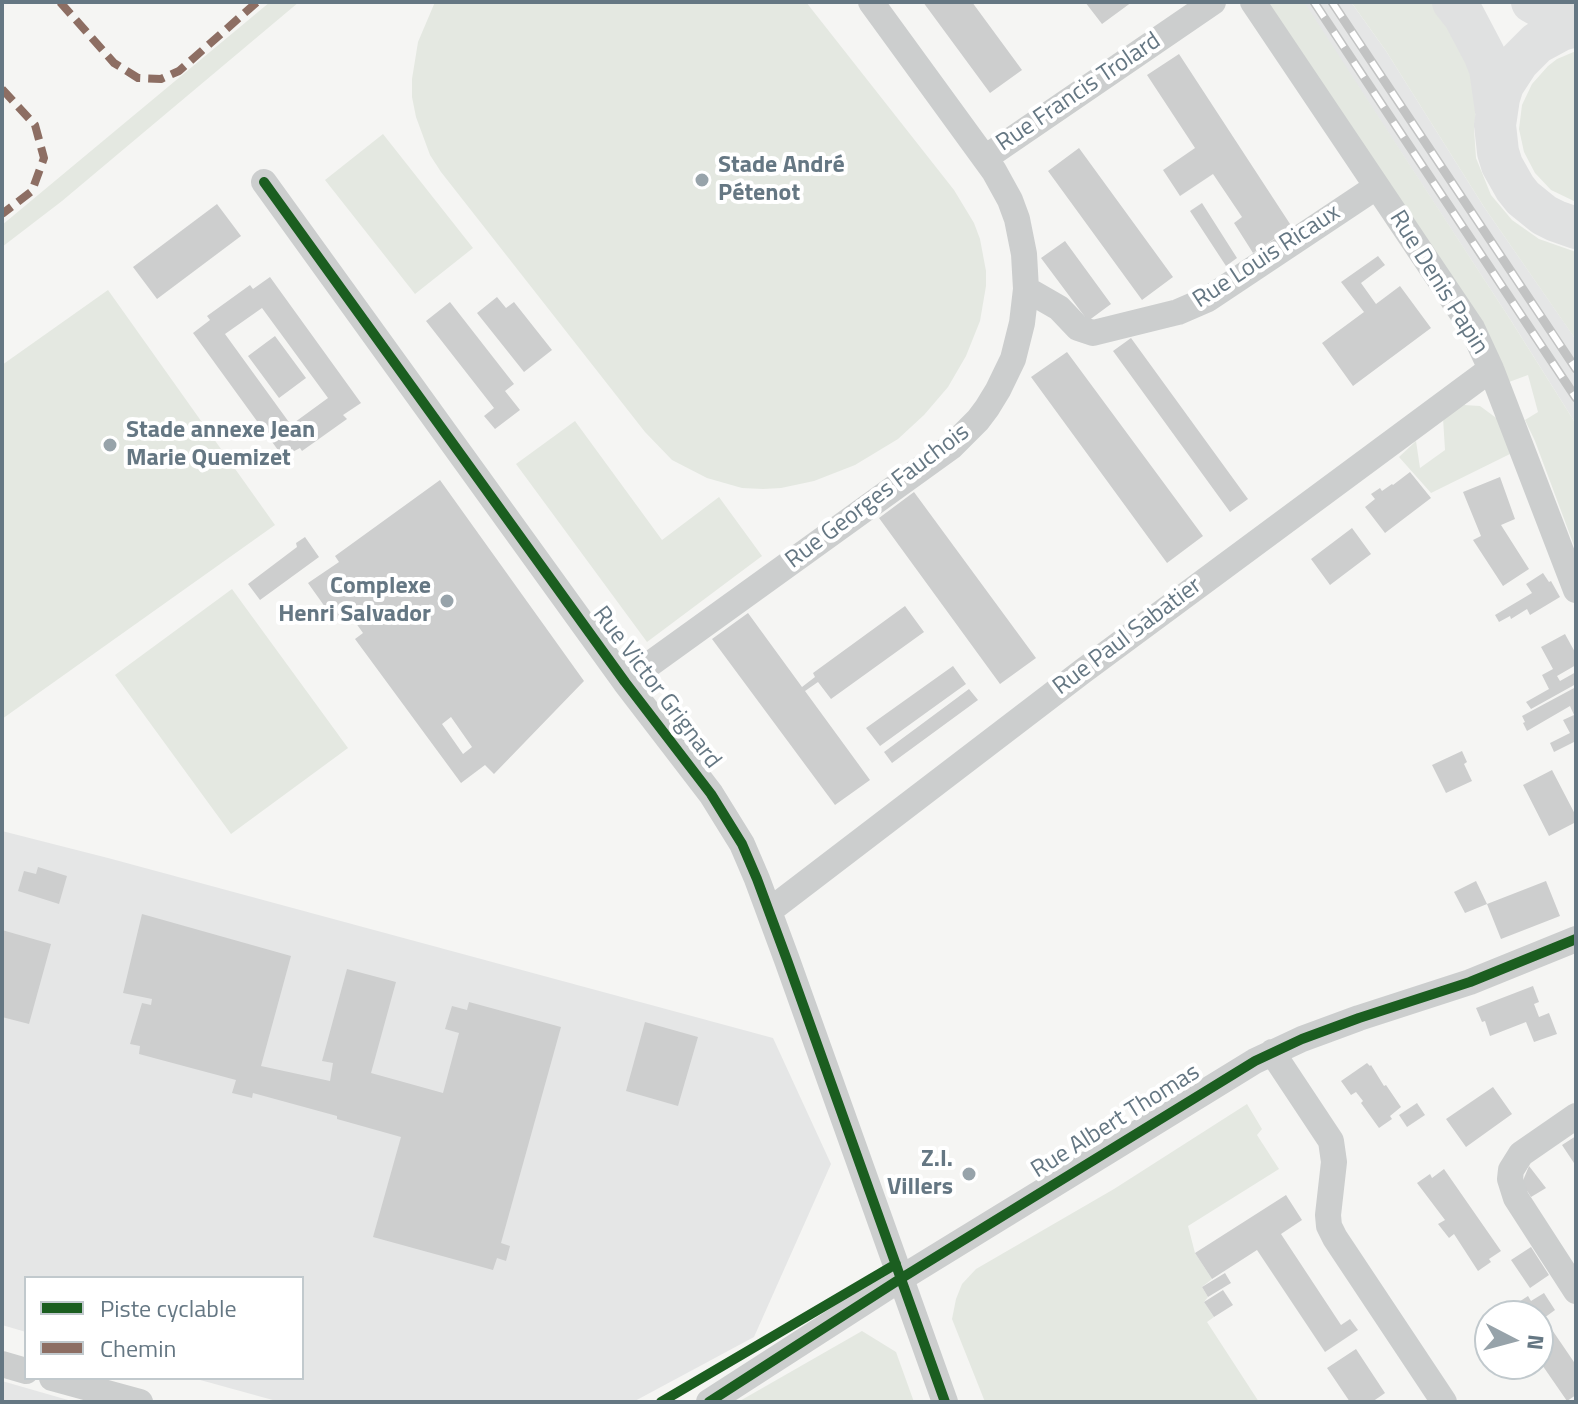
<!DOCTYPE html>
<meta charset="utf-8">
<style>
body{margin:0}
#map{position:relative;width:1578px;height:1404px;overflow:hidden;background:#f5f5f3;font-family:"Titillium Web",sans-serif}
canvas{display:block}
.frame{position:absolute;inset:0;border:4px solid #657783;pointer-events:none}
.legend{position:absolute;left:24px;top:1276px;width:280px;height:104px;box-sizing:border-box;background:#fff;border:2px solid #c1c9cd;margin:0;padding:10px 14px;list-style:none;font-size:24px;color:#657783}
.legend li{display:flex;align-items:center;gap:16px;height:40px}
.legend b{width:40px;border:2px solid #c1c9cd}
.north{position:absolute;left:1474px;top:1300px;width:80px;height:80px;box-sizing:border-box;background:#fff;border:2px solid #c1c9cd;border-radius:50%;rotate:96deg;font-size:22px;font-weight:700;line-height:32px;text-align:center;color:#657783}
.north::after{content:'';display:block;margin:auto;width:28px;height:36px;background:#97a3aa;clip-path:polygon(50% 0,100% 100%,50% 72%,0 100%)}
</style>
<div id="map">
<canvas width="1578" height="1404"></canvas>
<div class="frame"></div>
<ul class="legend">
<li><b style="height:10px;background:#1b5e20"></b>Piste cyclable</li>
<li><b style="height:10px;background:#8d6e63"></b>Chemin</li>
</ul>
<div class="north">N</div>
</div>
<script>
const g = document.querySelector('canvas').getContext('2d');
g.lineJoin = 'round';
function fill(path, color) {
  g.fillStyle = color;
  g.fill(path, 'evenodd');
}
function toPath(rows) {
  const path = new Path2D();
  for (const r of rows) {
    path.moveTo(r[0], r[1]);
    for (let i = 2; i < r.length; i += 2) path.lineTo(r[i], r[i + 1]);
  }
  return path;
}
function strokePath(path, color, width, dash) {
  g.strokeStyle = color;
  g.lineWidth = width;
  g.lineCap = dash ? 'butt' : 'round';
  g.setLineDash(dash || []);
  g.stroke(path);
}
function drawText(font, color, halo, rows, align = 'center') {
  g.font = font + ' "Titillium Web",sans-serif';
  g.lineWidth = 8;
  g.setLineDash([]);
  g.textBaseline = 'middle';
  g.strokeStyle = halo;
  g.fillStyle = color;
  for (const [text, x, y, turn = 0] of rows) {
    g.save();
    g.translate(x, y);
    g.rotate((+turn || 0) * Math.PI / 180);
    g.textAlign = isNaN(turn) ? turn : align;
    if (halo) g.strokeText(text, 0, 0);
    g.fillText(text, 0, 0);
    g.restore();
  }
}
const built = toPath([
 [1303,2,1351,2,1386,51,1484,207,1570,331,1576,340,1576,424,1510,319],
 [2,831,108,858,773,1038,831,1164,754,1337,633,1402,280,1402,193,1378,302,1378,302,1278,26,1278,26,1332,2,1325],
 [2,1381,75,1402,2,1402]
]);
const green = toPath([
 [270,2,299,2,62,201,2,247,2,225],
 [435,2,806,2,954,190,974,223,980,239,986,271,986,286,980,321,966,356,948,387,924,415,898,439,855,465,814,481,781,488,763,489,742,488,707,478,672,460,645,432,441,172,430,155,416,117,412,97,412,79,418,42],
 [1268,2,1304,2,1510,319,1576,424,1576,551,1535,441,1525,420,1538,412,1528,375,1509,382],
 [1351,2,1443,2,1480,74,1474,129,1476,158,1491,195,1512,220,1539,239,1576,252,1576,340,1484,207,1386,51],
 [1576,51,1576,202,1551,190,1535,173,1524,152,1519,129,1522,105,1532,84,1548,66,1557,59],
 [383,134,473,248,415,294,325,180],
 [108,290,275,525,2,719,2,365],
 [1464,405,1480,406,1499,420,1510,454,1431,493,1399,457,1416,441,1420,468,1445,450,1443,418],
 [575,421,662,540,719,497,762,556,647,642,516,464],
 [232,589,348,748,231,834,115,675],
 [1247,1104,1262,1129,1257,1135,1279,1169,1188,1226,1195,1253,1212,1279,1202,1287,1208,1297,1204,1302,1214,1317,1207,1322,1259,1402,985,1402,952,1319,956,1299,962,1284,976,1269,1114,1189],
 [862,1331,896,1352,914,1402,738,1402]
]);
const building = toPath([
 [923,2,972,2,1022,70,990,93],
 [1085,2,1132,2,1102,24],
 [1179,54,1292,227,1253,253,1234,223,1242,217,1213,174,1180,196,1163,170,1195,148,1147,75],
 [1079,148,1173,277,1142,300,1048,171],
 [1202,203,1237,258,1226,266,1190,211],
 [217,204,241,236,157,299,133,267],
 [1065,241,1111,304,1088,321,1041,258],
 [1378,256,1385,265,1361,283,1376,304,1400,286,1431,328,1353,386,1322,343,1364,312,1341,282],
 [270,277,361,403,343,415,347,419,302,451,300,448,283,457,193,333,210,320,207,316,250,285,253,289],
 [262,308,328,398,291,425,225,334],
 [497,297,506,308,514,302,552,350,524,372,477,313],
 [450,302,514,384,505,391,520,410,495,429,484,416,494,408,426,321],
 [275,336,306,378,279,398,248,356],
 [1131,338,1248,499,1230,512,1113,351],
 [1067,352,1203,536,1167,563,1031,377],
 [1410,472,1431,498,1385,533,1365,507,1375,499,1371,494,1380,488,1382,491,1392,484,1393,485],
 [1500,477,1515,519,1501,525,1529,569,1503,586,1473,540,1481,536,1463,492],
 [440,480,584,681,494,774,485,765,461,783,355,639,363,633,348,612,335,621,308,583,339,562,335,556],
 [451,717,472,747,463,754,442,724],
 [914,492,1036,658,1000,684,879,518],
 [1352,528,1371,554,1330,585,1311,559],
 [305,537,319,557,260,600,248,584,297,547,296,543],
 [1543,573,1549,582,1551,581,1560,597,1530,615,1527,609,1511,619,1510,616,1499,622,1495,615,1532,593,1526,584],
 [905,606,924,632,831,699,818,682,805,691,870,780,835,805,712,639,748,613,802,687,815,677,813,673],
 [1565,634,1576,654,1576,665,1557,676,1560,681,1576,672,1576,684,1531,709,1526,702,1549,689,1542,675,1553,669,1541,647],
 [953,666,966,684,880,746,866,728],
 [1576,687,1576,741,1554,752,1550,743,1570,733,1563,720,1574,715,1570,706,1527,731,1523,723,1525,722,1522,716],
 [969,689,978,700,892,763,884,752],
 [1462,751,1467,762,1464,764,1472,781,1446,793,1432,765],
 [1552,770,1576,816,1576,822,1549,836,1523,785],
 [38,867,67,876,59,904,18,891,24,871,36,874],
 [1476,881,1487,904,1465,913,1454,892],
 [1546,881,1560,916,1501,939,1487,904],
 [142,914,291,956,261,1066,330,1081,333,1063,322,1061,347,969,396,982,371,1073,443,1093,459,1033,445,1029,452,1006,467,1010,469,1002,561,1027,501,1243,510,1246,506,1261,497,1258,493,1270,373,1237,401,1137,337,1119,337,1116,253,1093,252,1098,232,1093,236,1080,139,1054,140,1046,130,1044,142,1003,151,1005,152,999,123,993],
 [2,930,51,944,29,1024,2,1017],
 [1533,986,1539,1002,1534,1004,1539,1017,1549,1013,1557,1034,1534,1042,1526,1022,1490,1036,1485,1021,1482,1022,1476,1008],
 [645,1022,698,1037,678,1106,626,1091],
 [1367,1063,1370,1066,1371,1065,1384,1086,1386,1085,1401,1107,1390,1116,1392,1119,1379,1128,1361,1103,1363,1101,1356,1092,1351,1095,1341,1081],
 [1493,1087,1512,1114,1466,1147,1446,1119],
 [1417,1103,1425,1115,1407,1127,1399,1115],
 [1576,1136,1576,1166,1562,1145],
 [1529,1166,1546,1188,1531,1197,1524,1186,1524,1178],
 [1444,1169,1501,1251,1489,1259,1491,1262,1478,1271,1454,1234,1449,1238,1438,1224,1445,1220,1417,1183,1430,1174,1432,1178],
 [1286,1195,1302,1220,1281,1234,1341,1325,1350,1319,1358,1330,1325,1352,1257,1250,1212,1279,1195,1253],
 [1531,1247,1549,1275,1530,1288,1511,1260],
 [1225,1273,1231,1283,1208,1297,1202,1287],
 [1223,1290,1233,1305,1214,1317,1204,1302],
 [1544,1293,1555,1310,1544,1318,1576,1365,1576,1395,1567,1401,1538,1359,1538,1316,1509,1316,1505,1311,1528,1296,1531,1301],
 [1356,1349,1385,1393,1372,1402,1350,1402,1327,1368]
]);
const minor = toPath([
 [1253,2,1472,328,1491,369,1576,590],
 [985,158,1213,2],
 [264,182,625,682,711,794,742,844,757,879,787,960,945,1402],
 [1026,289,1059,308,1078,328,1093,333,1178,312,1208,299,1376,187],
 [625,682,951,447,978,420,987,408,998,390,1013,359,1022,323,1026,289,1024,254,1017,219,1010,200,994,171,871,2],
 [769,911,1083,671,1491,369],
 [1272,1052,1331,1141,1334,1162,1328,1215,1329,1226,1335,1238,1444,1402],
 [1576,1116,1521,1154,1511,1170,1510,1179,1516,1198,1576,1291],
 [2,1364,26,1371],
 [52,1378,140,1402],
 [709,1402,900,1279,1255,1061,1302,1039,1359,1018,1470,982,1576,939]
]);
const primary = toPath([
 [1453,2,1464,16,1484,54,1490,69,1496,111],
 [1532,2,1555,15,1576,22],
 [1576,26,1561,30,1537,43,1518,62,1503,85,1499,98,1495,125,1498,152,1502,165,1515,188,1523,198,1544,215,1556,221,1576,228]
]);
const rail = toPath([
 [1314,2,1576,398],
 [1332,2,1576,369]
]);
const quiet = toPath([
 [60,2,114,63,138,78,161,79,179,71,257,2],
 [2,89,35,125,44,158,32,191,2,214]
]);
const cycleway = toPath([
 [264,182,625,682,711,794,742,844,757,879,787,960,945,1402],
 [661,1402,896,1264],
 [709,1402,900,1279,1255,1061,1302,1039,1359,1018,1470,982,1576,939]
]);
const markers = [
 [702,180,8,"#97a3aa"],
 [110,445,8,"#97a3aa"],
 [447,601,8,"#97a3aa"],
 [969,1174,8,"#97a3aa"]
];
const streetNames = [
 ["Rue Francis Trolard",1079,93,-34],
 ["Rue Louis Ricaux",1267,257,-33],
 ["Rue Denis Papin",1438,283,58],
 ["Rue Georges Fauchois",878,497,-37],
 ["Rue Paul Sabatier",1128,637,-37],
 ["Rue Victor Grignard",656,688,53],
 ["Rue Albert Thomas",1116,1122,-32]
];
const poiNames = [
 ["Stade André",718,166],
 ["Pétenot",718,194],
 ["Stade annexe Jean",126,431],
 ["Marie Quemizet",126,459],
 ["Complexe",431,587,"right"],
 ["Henri Salvador",431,615,"right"],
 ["Z.I.",953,1160,"right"],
 ["Villers",953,1188,"right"]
];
fill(built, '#e5e6e6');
fill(green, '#e4e8e1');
fill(building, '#cdcece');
strokePath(minor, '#cccece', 26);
strokePath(primary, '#e0e1e1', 42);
strokePath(rail, '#c2c3c3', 9);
strokePath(rail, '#fff', 6, [18]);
strokePath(quiet, '#8d6e63', 8, [16, 8]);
strokePath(cycleway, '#1b5e20', 10);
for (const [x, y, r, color] of markers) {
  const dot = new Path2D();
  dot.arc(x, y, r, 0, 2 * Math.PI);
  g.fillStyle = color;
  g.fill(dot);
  strokePath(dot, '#fff', 3);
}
drawText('24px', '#657783', '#fff', streetNames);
drawText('bold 24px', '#657783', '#fff', poiNames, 'left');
</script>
